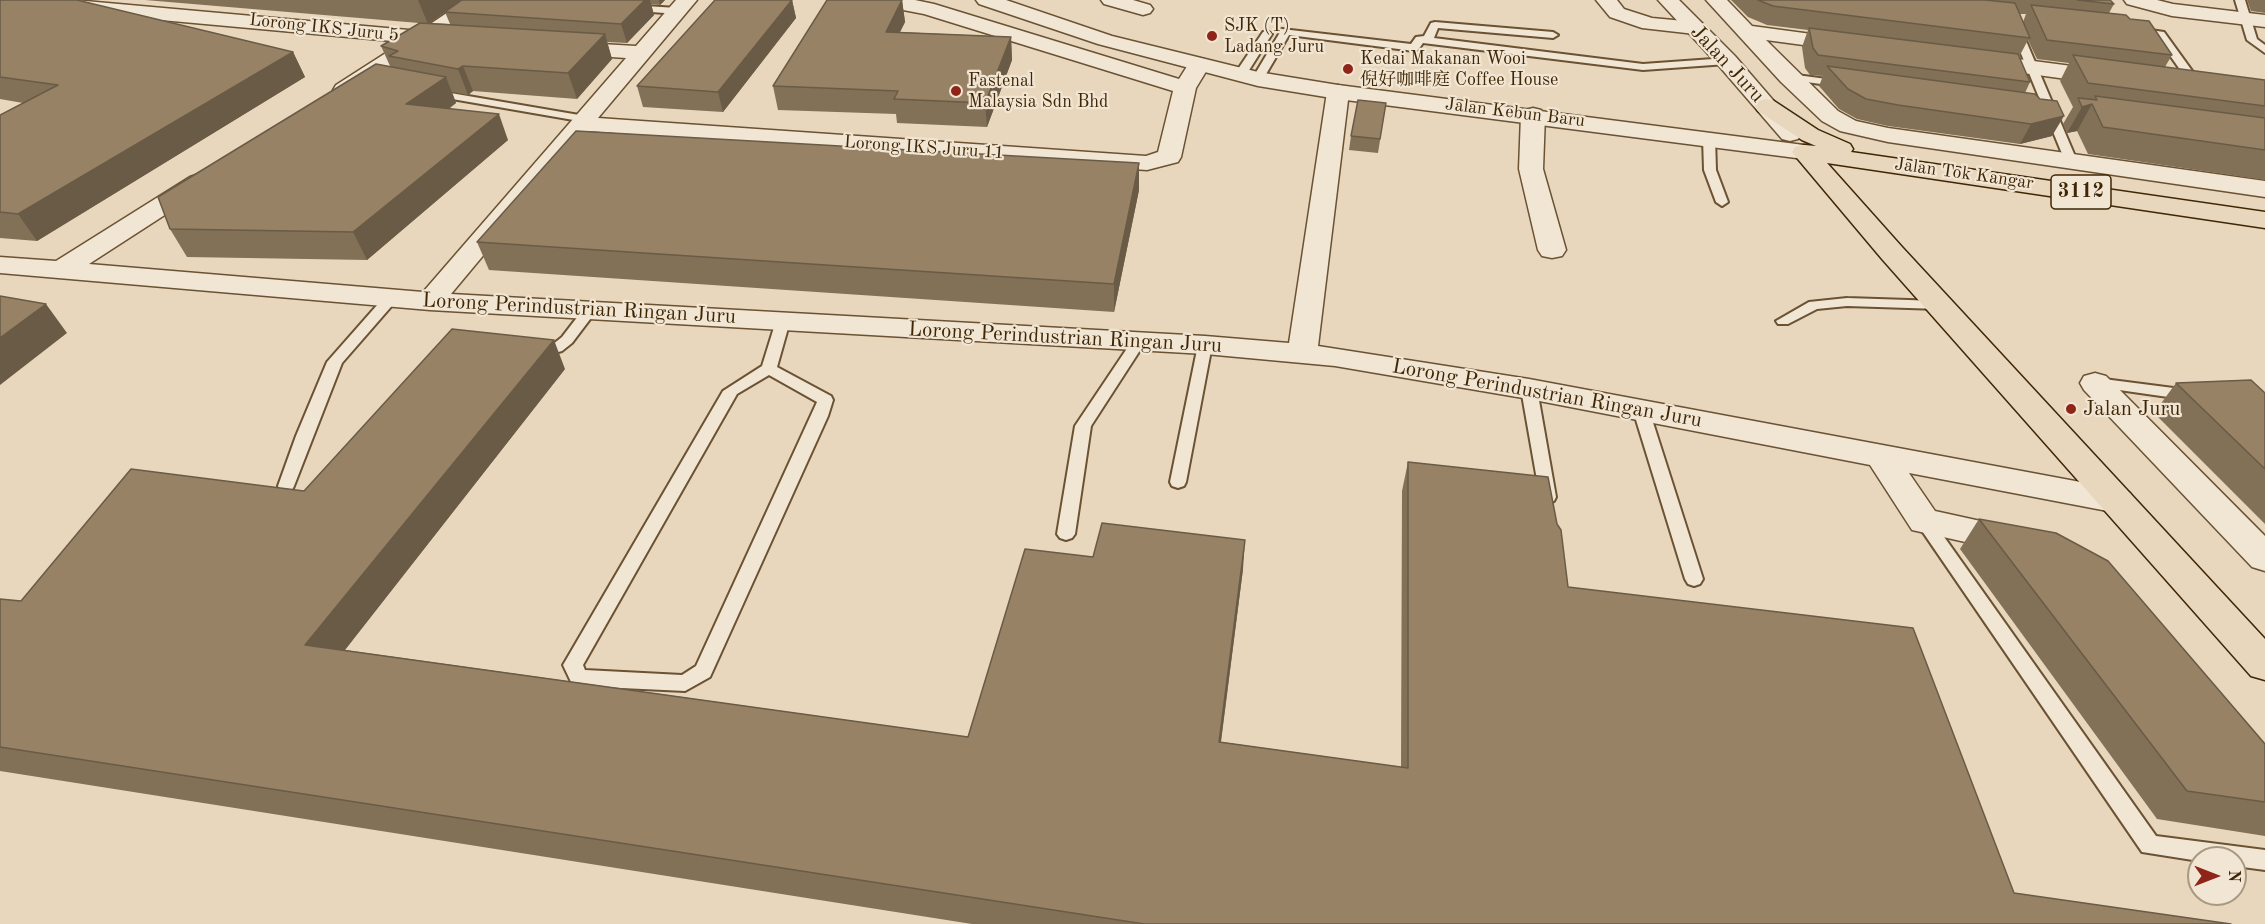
<!DOCTYPE html>
<meta charset="utf-8">
<style>
body{margin:0}
#map{position:relative;width:2265px;height:924px;overflow:hidden;background:#e9d7bd;font-family:"Old Standard TT",serif}
canvas{display:block}
.north{position:absolute;left:2187px;top:846px;width:60px;height:60px;box-sizing:border-box;background:#f1e5d4;border:2px solid #aa9981;border-radius:50%;rotate:90deg;font-size:16px;font-weight:700;line-height:24px;text-align:center;color:#3f2605}
.north::after{content:'';display:block;margin:auto;width:21px;height:27px;background:#8f2418;clip-path:polygon(50% 0,100% 100%,50% 72%,0 100%)}
</style>
<div id="map">
<canvas width="2265" height="924"></canvas>
<div class="north">N</div>
</div>
<script>
const g = document.querySelector('canvas').getContext('2d');
g.lineJoin = 'round';
function toPath(rows) {
  const path = new Path2D();
  for (const r of rows) {
    path.moveTo(r[0], r[1]);
    for (let i = 2; i < r.length; i += 2) path.lineTo(r[i], r[i + 1]);
  }
  return path;
}
function strokePath(path, color, width, dash) {
  g.strokeStyle = color;
  g.lineWidth = width;
  g.lineCap = dash ? 'butt' : 'round';
  g.setLineDash(dash || []);
  g.stroke(path);
}
function fill(path, color) {
  g.fillStyle = color;
  g.fill(path, 'evenodd');
}
function drawText(font, color, halo, rows, align = 'center') {
  g.font = font + ' "Old Standard TT","Noto Serif SC",serif';
  g.lineWidth = 4.5;
  g.setLineDash([]);
  g.textBaseline = 'middle';
  g.strokeStyle = halo;
  g.fillStyle = color;
  for (const [text, x, y, turn = 0] of rows) {
    g.save();
    g.translate(x, y);
    g.rotate((+turn || 0) * Math.PI / 180);
    g.textAlign = isNaN(turn) ? turn : align;
    if (halo) g.strokeText(text, 0, 0);
    g.fillText(text, 0, 0);
    g.restore();
  }
}
const service = toPath([
 [2235,0,2245,0,2257,39,2265,45,2265,53,2247,40,2235,0],
 [630,5,677,8,682,11,677,14,626,10,626,6,630,5],
 [1435,22,1553,32,1558,35,1553,38,1438,28,1434,38,1643,64,1727,58,1732,61,1727,64,1643,70,1423,43,1418,50,1414,51,1289,35,1262,81,1254,81,1252,79,1282,29,1411,44,1416,37,1424,36,1431,23,1435,22],
 [2016,26,2021,29,2077,161,2075,164,2071,165,2065,161,2011,29,2016,26],
 [2137,28,2164,32,2203,86,2201,88,2193,88,2157,37,2133,33,2133,29,2137,28],
 [1267,31,1272,34,1246,75,1244,77,1236,77,1234,75,1263,32,1267,31],
 [1789,74,1842,81,1848,84,1842,87,1785,79,1783,77,1789,74],
 [433,90,585,116,591,119,585,122,429,95,427,93,433,90],
 [1709,134,1715,138,1716,170,1728,202,1722,206,1716,202,1704,170,1703,138,1709,134],
 [391,294,396,295,398,298,396,301,342,363,294,486,292,490,286,492,280,490,278,486,296,436,327,362,386,295,391,294],
 [1847,298,1939,301,1946,305,1939,309,1847,306,1817,309,1788,324,1778,324,1776,321,1809,302,1847,298],
 [590,306,597,310,572,343,562,351,537,358,532,356,530,353,532,350,552,345,562,337,585,307,590,306],
 [783,317,790,321,777,367,831,396,833,400,828,416,710,677,685,691,579,686,572,684,563,665,566,660,723,391,762,366,776,321,783,317],
 [769,375,817,402,696,666,682,675,585,670,583,665,737,394,769,375],
 [1139,336,1146,341,1091,426,1075,534,1072,538,1066,540,1060,538,1057,534,1075,426,1134,338,1139,336],
 [1205,340,1212,345,1186,482,1184,486,1178,488,1172,486,1170,482,1198,345,1205,340],
 [2096,378,2189,390,2197,395,2189,400,2091,386,2088,383,2096,378],
 [1529,384,1537,389,1556,497,1554,501,1548,503,1542,501,1540,497,1521,389,1529,384],
 [1641,405,1649,410,1703,579,1700,584,1694,586,1688,584,1685,579,1633,410,1641,405],
 [1924,515,1930,517,2156,836,2265,850,2265,870,2235,866,2235,858,2199,858,2199,861,2142,852,1918,525,1915,521,1918,517,1924,515]
]);
const minor = toPath([
 [0,0,74,0,420,31,466,0,490,0,444,33,449,35,453,39,449,43,428,44,352,95,344,97,336,95,333,90,336,85,403,42,7,6,0,4,0,0],
 [676,0,697,0,598,118,1146,156,1158,152,1173,91,924,14,872,4,869,0,915,0,934,4,1179,79,1191,60,1199,58,1207,60,1210,65,1196,88,1181,157,1178,162,1147,170,587,131,451,294,1205,336,1289,343,1327,92,1330,87,1338,85,1346,87,1349,92,1318,346,1529,379,2118,489,2130,493,2135,501,2130,509,2118,513,1909,473,1935,511,2026,531,2032,540,2026,549,2014,553,1912,530,1870,465,1529,399,1335,366,1205,354,430,310,0,273,0,257,56,261,190,177,199,174,208,177,212,182,208,187,89,264,423,292,626,58,566,54,558,53,555,48,558,43,566,42,636,46,676,0],
 [1101,0,1133,0,1150,5,1153,9,1150,13,1143,15,1104,4,1101,0],
 [1596,0,1617,0,1624,9,1652,18,1695,22,1702,24,1705,28,1702,32,1695,34,1642,28,1610,17,1596,0],
 [1706,0,1727,0,1752,26,1856,40,1859,45,1856,50,1848,51,1766,40,1838,111,1856,121,1888,128,2265,181,2265,197,1888,142,1840,131,1822,121,1781,82,1706,0],
 [2124,0,2157,0,2173,4,2265,15,2265,27,2172,16,2127,4,2124,0],
 [1980,54,2110,71,2118,73,2121,78,2118,83,2110,85,1972,66,1969,61,1972,56,1980,54],
 [1533,108,1541,110,1545,115,1543,169,1566,250,1562,256,1552,258,1542,256,1538,250,1519,169,1521,115,1525,110,1533,108],
 [2095,373,2106,376,2265,536,2265,571,2252,567,2084,390,2080,383,2084,376,2095,373]
]);
const tertiary = toPath([
 [976,0,1006,0,1112,36,1258,72,1338,85,1804,145,1813,147,1816,152,1813,157,1804,159,1338,99,1258,86,1098,44,979,4,976,0],
 [1658,0,1679,0,1735,56,1798,129,1802,134,1798,139,1790,141,1782,139,1719,66,1658,0]
]);
const primary = toPath([
 [1766,99,1774,101,1818,130,1850,144,1853,149,1851,152,2265,212,2265,228,1827,163,1902,247,2265,639,2265,680,2251,676,1882,259,1792,152,1795,147,1804,145,1816,146,1802,140,1758,111,1755,106,1758,101,1766,99]
]);
const wall = toPath([
 [0,0,293,52,305,77,37,241,0,238,0,115,23,103,0,99],
 [145,0,665,0,660,5,651,4,654,15,627,43,607,42,612,59,577,99,473,91,468,95,452,92,456,103,449,109,508,140,367,260,187,257,170,229,390,66,381,46,419,23],
 [445,12,450,24,429,23],
 [715,0,792,0,796,18,723,112,643,107,637,86],
 [902,0,905,22,900,32,1011,37,1012,60,987,127,897,123,896,114,778,110,773,86],
 [1731,0,2110,0,2114,4,2109,13,2172,55,2165,67,2265,80,2265,180,2088,154,2077,131,2067,133,2063,124,2073,107,2060,81,2069,63,2037,59,2028,40,2019,57,2030,82,2025,93,2052,136,2020,144,1888,126,1857,119,1839,109,1819,86,1823,76,1810,75,1805,68,1802,47,1808,30,1767,25,1748,17],
 [2019,14,2026,14,2023,22],
 [2247,0,2265,0,2265,13,2251,11],
 [1386,103,1378,153,1349,150,1351,136],
 [1139,190,1114,312,489,270,477,242],
 [565,369,345,650,968,737,1093,557,1243,569,1221,742,1401,767,1402,491,1408,462,1568,587,2014,893,2231,924,972,924,0,771,0,599,21,601,304,491],
 [2176,383,2265,393,2265,524,2154,413],
 [1979,519,2265,744,2265,836,2157,819,1960,549]
]);
const shadedWall = toPath([
 [418,0,464,0,428,24],
 [645,0,650,0,654,15,627,43,621,24],
 [659,0,665,0,660,5],
 [785,0,792,0,796,18,723,112,718,92],
 [902,0,905,22,889,54,886,32],
 [605,34,612,59,577,99,568,73],
 [1011,37,1012,60,987,127,985,103],
 [293,52,305,77,37,241,18,214],
 [463,66,473,91,468,95,458,69],
 [446,77,456,103,417,130,406,104],
 [2092,104,2077,131,2067,133,2082,107],
 [499,114,508,140,367,260,353,232],
 [2064,116,2052,136,2020,144,2031,124],
 [1139,163,1139,190,1114,312,1114,284],
 [46,304,67,333,0,385,0,338],
 [554,340,565,369,326,674,305,645],
 [1245,540,1243,569,1217,771,1219,742]
]);
const building = toPath([
 [0,0,77,0,293,52,18,214,0,212,0,115,58,85,0,77,0,0],
 [462,0,645,0,621,24,445,12,462,0],
 [715,0,792,0,718,92,637,86,715,0],
 [827,0,902,0,886,32,1011,37,985,103,894,99,898,91,773,86,827,0],
 [1758,0,1985,0,2015,3,2030,38,1773,6,1758,0],
 [2077,0,2110,0,2114,4,2077,0],
 [2031,5,2126,15,2130,19,2149,21,2172,55,2047,40,2031,5],
 [420,23,605,34,568,73,463,66,458,69,389,56,398,51,381,46,420,23],
 [1809,28,2018,54,2030,82,1818,55,1813,48,1809,28],
 [2073,55,2265,80,2265,106,2088,83,2073,55],
 [376,64,446,77,406,104,499,114,353,232,170,229,158,197,376,64],
 [1827,66,2035,94,2040,99,2057,101,2064,116,2031,124,1898,105,1866,99,1848,89,1827,66],
 [2095,96,2265,118,2265,150,2103,127,2092,104,2082,107,2078,98,2097,100,2095,96],
 [1358,100,1386,103,1380,139,1351,136,1358,100],
 [576,131,1139,163,1114,284,477,242,576,131],
 [0,296,46,304,0,338,0,296],
 [452,329,554,340,305,645,968,737,1025,549,1093,557,1102,523,1245,540,1219,742,1408,768,1408,462,1548,477,1557,524,1561,530,1568,587,1913,628,2014,893,2231,924,1144,924,0,747,0,599,21,601,131,469,304,491,452,329],
 [2251,380,2265,393,2265,469,2176,383,2251,380],
 [1979,519,2056,533,2108,561,2265,744,2265,802,2187,791,1979,519]
]);
const markers = [
 [1212,36,6,"#8f2418"],
 [1348,69,6,"#8f2418"],
 [956,91,6,"#8f2418"],
 [2071,409,6,"#8f2418"]
];
const farPoinames = [
 ["SJK (T)",1224,26],
 ["Ladang Juru",1224,47],
 ["Kedai Makanan Wooi",1360,59],
 ["倪好咖啡庭 Coffee House",1360,80],
 ["Fastenal",968,81],
 ["Malaysia Sdn Bhd",968,102]
];
const farStreetnames = [
 ["Lorong IKS Juru 5",324,28,6],
 ["Jalan Kebun Baru",1515,113,7],
 ["Lorong IKS Juru 11",924,148,4],
 ["Jalan Tok Kangar",1964,174,8]
];
const shields = [
 [2081,192,60]
];
const shieldNames = [
 ["3112",2081,192]
];
const streetNames = [
 ["Jalan Juru",1727,64,47],
 ["Lorong Perindustrian Ringan Juru",579,309,3],
 ["Lorong Perindustrian Ringan Juru",1065,338,3],
 ["Lorong Perindustrian Ringan Juru",1547,394,10]
];
const poiNames = [
 ["Jalan Juru",2083,409]
];
strokePath(service, '#6a5233', 4);
strokePath(minor, '#6a5233', 3);
strokePath(tertiary, '#6a5233', 3);
strokePath(primary, '#3f2605', 3);
fill(service, '#f1e5d4');
fill(minor, '#f1e5d4');
fill(tertiary, '#f1e5d4');
fill(primary, '#e9d7bd');
fill(wall, '#827057');
fill(shadedWall, '#6a5b47');
fill(building, '#978265');
strokePath(building, '#6a5b47', 1.5);
for (const [x, y, r, color] of markers) {
  const dot = new Path2D();
  dot.arc(x, y, r, 0, 2 * Math.PI);
  g.fillStyle = color;
  g.fill(dot);
  strokePath(dot, '#f1e5d4', 2);
}
drawText('18px', '#3f2605', '#f1e5d4', farPoinames, 'left');
drawText('18px', '#3f2605', '#f1e5d4', farStreetnames);
for (const [x, y, w] of shields) {
  const box = new Path2D();
  box.roundRect(x - w / 2, y - 17, w, 34, 4.5);
  g.fillStyle = '#f1e5d4';
  g.fill(box);
  strokePath(box, '#3f2605', 1.5);
}
drawText('bold 20px', '#3f2605', null, shieldNames);
drawText('21px', '#3f2605', '#f1e5d4', streetNames);
drawText('21px', '#3f2605', '#f1e5d4', poiNames, 'left');
</script>
